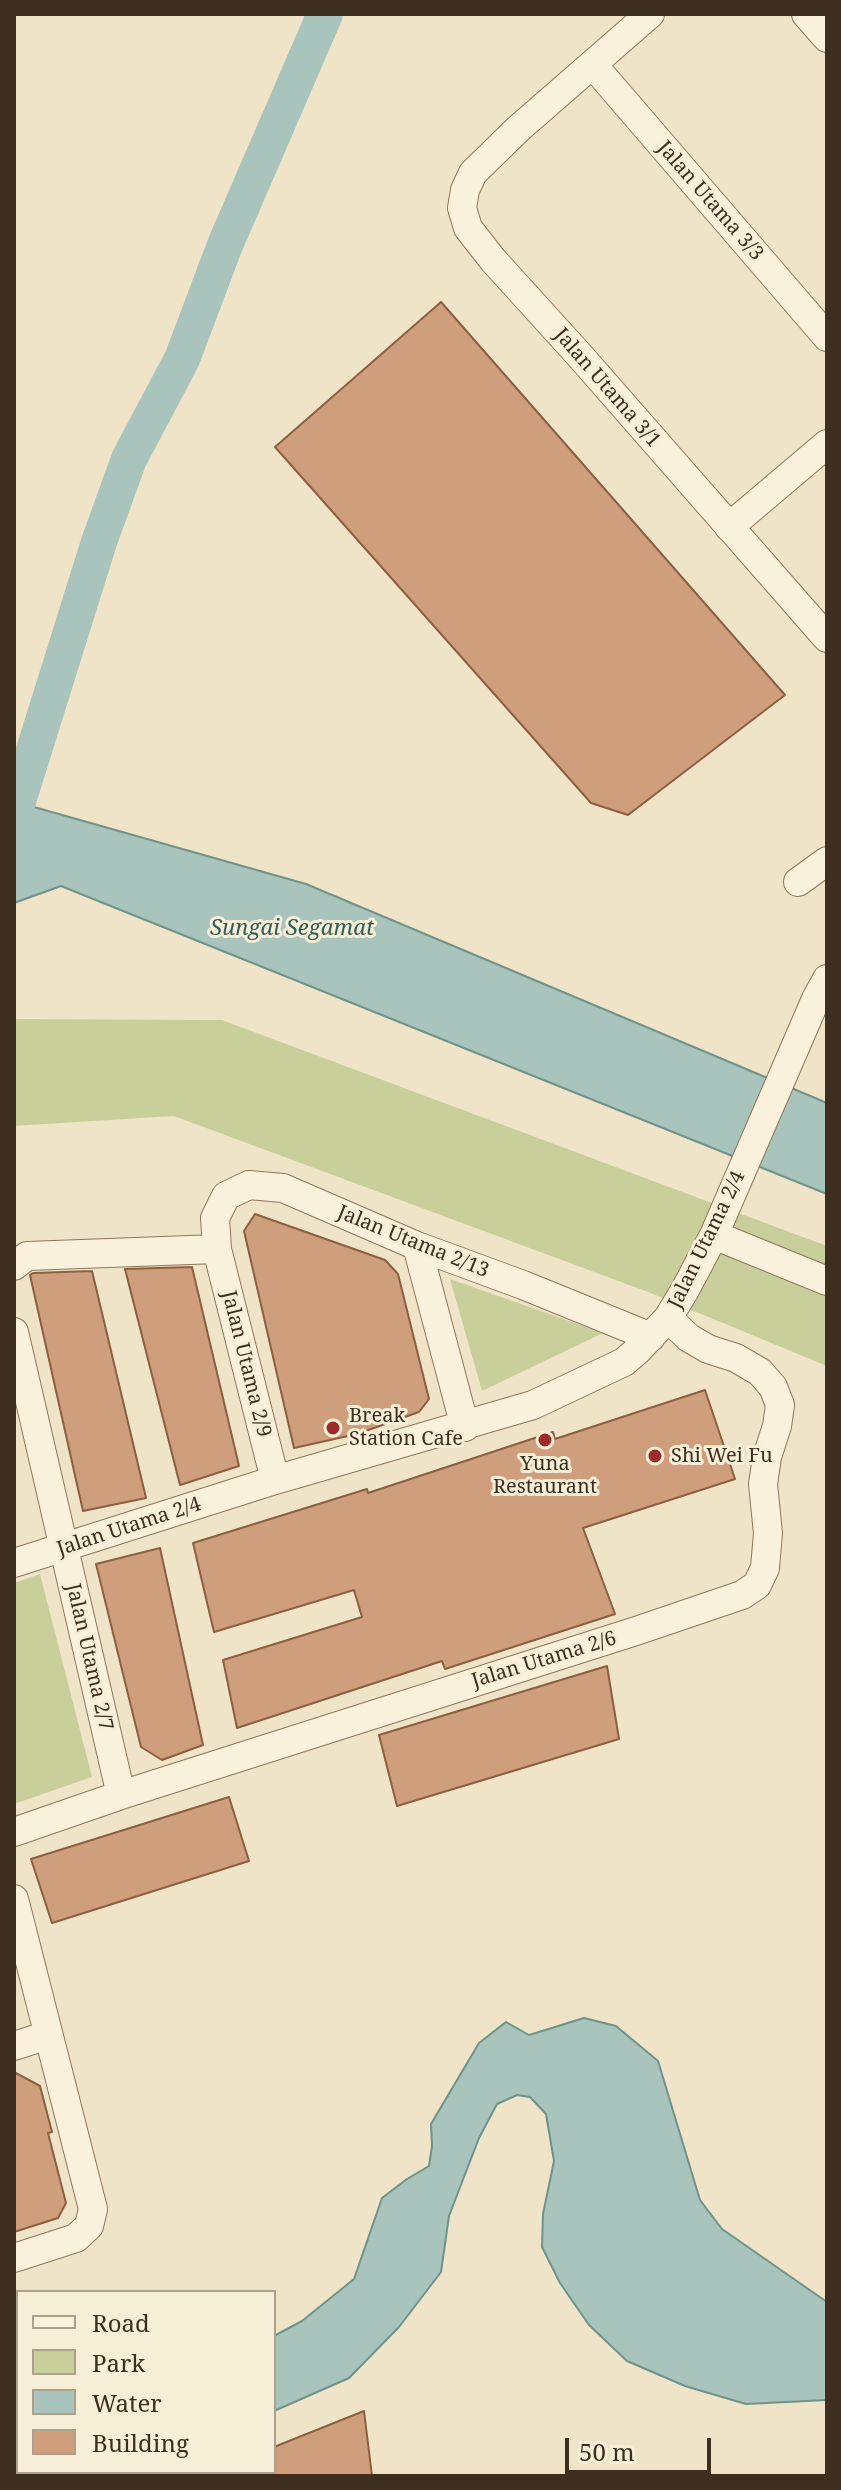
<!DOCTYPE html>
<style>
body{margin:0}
#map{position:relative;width:841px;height:2490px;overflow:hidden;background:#f0e4c8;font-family:"Noto Serif",serif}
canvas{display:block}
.frame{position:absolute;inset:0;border:16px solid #3d2e20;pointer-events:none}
.legend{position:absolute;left:16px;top:2290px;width:260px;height:184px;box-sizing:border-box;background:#f7eed8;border:2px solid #ada18e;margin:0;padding:10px 14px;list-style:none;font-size:24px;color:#3d2e20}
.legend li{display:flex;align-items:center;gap:16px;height:40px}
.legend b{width:40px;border:2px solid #ada18e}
.scale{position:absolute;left:565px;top:2438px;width:146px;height:36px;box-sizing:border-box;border:4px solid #3d2e20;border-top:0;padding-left:10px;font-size:24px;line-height:28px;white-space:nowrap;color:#3d2e20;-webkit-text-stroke:6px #f7eed8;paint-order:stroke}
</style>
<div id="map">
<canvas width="841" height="2490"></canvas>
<div class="frame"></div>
<ul class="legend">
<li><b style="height:10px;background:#faf1dc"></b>Road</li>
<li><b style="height:22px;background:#c9cf9b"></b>Park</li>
<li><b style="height:22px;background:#a9c4bc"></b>Water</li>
<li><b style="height:22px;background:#cf9f7d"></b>Building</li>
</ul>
<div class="scale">50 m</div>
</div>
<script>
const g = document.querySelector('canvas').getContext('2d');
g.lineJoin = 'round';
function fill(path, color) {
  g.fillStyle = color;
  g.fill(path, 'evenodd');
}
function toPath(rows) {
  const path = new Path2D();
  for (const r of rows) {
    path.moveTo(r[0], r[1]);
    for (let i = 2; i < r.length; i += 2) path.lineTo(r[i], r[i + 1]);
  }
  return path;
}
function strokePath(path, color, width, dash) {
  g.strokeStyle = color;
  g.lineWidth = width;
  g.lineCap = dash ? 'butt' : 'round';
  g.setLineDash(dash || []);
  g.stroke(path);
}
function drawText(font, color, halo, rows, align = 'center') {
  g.font = font + ' "Noto Serif",serif';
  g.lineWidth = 6;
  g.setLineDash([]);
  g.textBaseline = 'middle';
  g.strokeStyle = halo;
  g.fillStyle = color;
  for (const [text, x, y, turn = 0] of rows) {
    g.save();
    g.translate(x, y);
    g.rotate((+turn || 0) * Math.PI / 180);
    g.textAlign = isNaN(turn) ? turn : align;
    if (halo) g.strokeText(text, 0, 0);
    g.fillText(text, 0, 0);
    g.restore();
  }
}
const green = toPath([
 [14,1019,222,1020,827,1246,827,1366,648,1292,174,1116,14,1126],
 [450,1279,603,1333,482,1391],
 [40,1574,92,1777,14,1804,14,1583]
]);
const water = toPath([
 [34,807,306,884,827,1103,827,1194,61,886,14,903,14,810,34,807],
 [584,2018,616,2026,658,2061,700,2200,722,2229,827,2302,827,2400,746,2404,685,2386,627,2361,589,2325,560,2283,542,2247,543,2214,554,2161,546,2114,530,2097,517,2095,497,2104,479,2138,449,2216,441,2272,399,2327,349,2378,274,2411,274,2336,302,2321,354,2279,382,2198,407,2179,429,2166,432,2146,431,2124,479,2043,506,2022,529,2035,584,2018],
 [19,2472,86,2472,77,2476,14,2476,19,2472]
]);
const river = toPath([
 [14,814,99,542,129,459,182,359,225,245,325,14]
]);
const building = toPath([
 [441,302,785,695,628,815,591,803,275,447,441,302],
 [255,1214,385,1260,398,1274,429,1399,419,1412,357,1434,294,1448,244,1231,255,1214],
 [192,1267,239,1466,180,1485,125,1269,192,1267],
 [92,1271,146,1498,83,1511,30,1275,33,1273,92,1271],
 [705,1390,735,1479,583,1528,615,1614,445,1669,442,1661,237,1728,223,1660,362,1617,354,1590,214,1632,193,1543,367,1489,368,1493,553,1432,555,1439,705,1390],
 [160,1548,203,1745,162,1760,141,1747,96,1564,160,1548],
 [607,1666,619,1739,397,1806,379,1735,607,1666],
 [229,1797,249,1861,52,1923,31,1859,229,1797],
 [14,2072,40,2086,52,2132,48,2133,66,2203,58,2218,14,2232,14,2072],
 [364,2411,372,2476,274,2476,274,2447,364,2411]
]);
const minor = toPath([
 [650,14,518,129,473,173,465,190,462,208,468,228,493,260,581,357,827,638],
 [806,14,827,38],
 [593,65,827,337],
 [729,527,827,444],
 [798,882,827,861],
 [714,1235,827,1281],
 [417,1246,465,1427],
 [14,1266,27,1256,217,1249],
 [14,1332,121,1795],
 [275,1480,217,1249,215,1218,226,1196,249,1185,283,1188,417,1246,523,1285,651,1337],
 [14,1563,275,1480,533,1405,624,1362,638,1350,668,1318,685,1290,714,1235,816,999,827,979],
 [14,1832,121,1795,636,1631,742,1595,757,1585,765,1568,768,1533,763,1484,767,1457,777,1426,780,1405,773,1387,760,1372,736,1358,708,1349,689,1338,668,1318],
 [14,1899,93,2209,89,2226,76,2238,14,2258],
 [14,2046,48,2035]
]);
const markers = [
 [333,1428,8,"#9e2a2b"],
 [545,1440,8,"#9e2a2b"],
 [655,1456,8,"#9e2a2b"]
];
const streetNames = [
 ["Jalan Utama 3/3",710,201,49],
 ["Jalan Utama 3/1",607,388,49],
 ["Jalan Utama 2/4",707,1240,-64],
 ["Jalan Utama 2/13",413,1242,22],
 ["Jalan Utama 2/9",246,1364,76],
 ["Jalan Utama 2/4",129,1527,-18],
 ["Jalan Utama 2/7",89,1657,77],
 ["Jalan Utama 2/6",544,1660,-17]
];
const poiNames = [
 ["Break",349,1416],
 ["Station Cafe",349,1439],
 ["Shi Wei Fu",671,1456],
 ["Yuna",545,1464,"center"],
 ["Restaurant",545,1487,"center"]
];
const waterNames = [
 ["Sungai Segamat",292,929]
];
fill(green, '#c9cf9b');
fill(water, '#a9c4bc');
strokePath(water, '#6f938a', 2);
strokePath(river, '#a9c4bc', 36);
fill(building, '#cf9f7d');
strokePath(building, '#8d5f41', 2);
strokePath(minor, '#8d765c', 30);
strokePath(minor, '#faf1dc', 28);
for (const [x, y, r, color] of markers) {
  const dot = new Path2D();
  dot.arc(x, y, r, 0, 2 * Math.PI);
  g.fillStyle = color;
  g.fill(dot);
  strokePath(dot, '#f7eed8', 3);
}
drawText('20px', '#3d2e20', '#f7eed8', streetNames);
drawText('20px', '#3d2e20', '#f7eed8', poiNames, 'left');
drawText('italic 22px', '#2f5d5a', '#f7eed8', waterNames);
</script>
